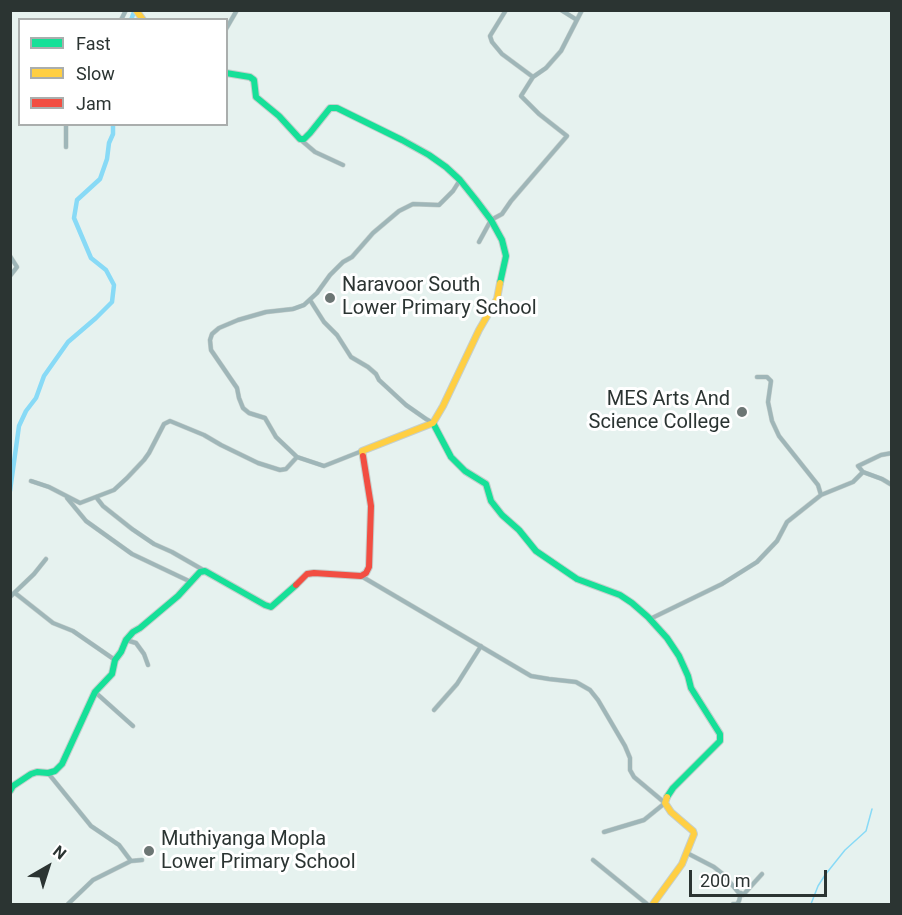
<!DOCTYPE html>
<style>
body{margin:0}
#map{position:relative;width:902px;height:915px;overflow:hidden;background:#e6f2ef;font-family:Roboto,sans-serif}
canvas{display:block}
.frame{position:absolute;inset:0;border:12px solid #2b3432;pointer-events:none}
.legend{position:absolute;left:18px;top:18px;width:210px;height:108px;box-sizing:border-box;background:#fff;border:2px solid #aaaead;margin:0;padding:8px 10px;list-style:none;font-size:18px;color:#2b3432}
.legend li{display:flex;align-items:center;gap:12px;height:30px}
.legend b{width:30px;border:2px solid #aaaead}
.north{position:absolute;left:18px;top:837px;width:60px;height:60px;-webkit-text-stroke:4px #fff;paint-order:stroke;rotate:39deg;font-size:16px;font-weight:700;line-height:24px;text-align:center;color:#2b3432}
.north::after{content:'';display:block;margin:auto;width:21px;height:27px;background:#2b3432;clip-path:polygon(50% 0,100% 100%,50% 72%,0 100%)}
.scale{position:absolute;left:689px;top:870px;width:138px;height:27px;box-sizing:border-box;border:3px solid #2b3432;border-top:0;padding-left:8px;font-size:18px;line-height:21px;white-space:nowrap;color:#2b3432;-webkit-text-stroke:4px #fff;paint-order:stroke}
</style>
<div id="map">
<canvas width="902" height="915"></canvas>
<div class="frame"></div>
<ul class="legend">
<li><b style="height:8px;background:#16e098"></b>Fast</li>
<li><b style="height:8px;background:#ffcf43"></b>Slow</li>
<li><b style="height:8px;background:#f24e42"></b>Jam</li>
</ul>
<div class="north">N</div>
<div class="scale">200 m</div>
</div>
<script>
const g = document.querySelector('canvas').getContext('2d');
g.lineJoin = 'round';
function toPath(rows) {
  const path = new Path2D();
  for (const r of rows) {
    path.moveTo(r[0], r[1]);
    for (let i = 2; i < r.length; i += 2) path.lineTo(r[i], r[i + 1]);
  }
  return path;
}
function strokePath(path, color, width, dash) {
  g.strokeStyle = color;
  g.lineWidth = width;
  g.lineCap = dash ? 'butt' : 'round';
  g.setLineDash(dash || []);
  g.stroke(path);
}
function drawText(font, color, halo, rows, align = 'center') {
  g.font = font + ' Roboto,sans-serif';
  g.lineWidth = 6;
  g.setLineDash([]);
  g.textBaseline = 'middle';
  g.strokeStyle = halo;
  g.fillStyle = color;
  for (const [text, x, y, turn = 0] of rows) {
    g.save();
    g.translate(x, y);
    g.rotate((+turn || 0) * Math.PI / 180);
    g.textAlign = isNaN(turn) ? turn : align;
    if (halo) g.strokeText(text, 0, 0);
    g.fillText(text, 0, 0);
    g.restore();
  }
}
const stream = toPath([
 [811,904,818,886,825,875,845,850,866,831,872,809]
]);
const canal = toPath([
 [131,20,134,12],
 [10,491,19,426,26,411,36,398,44,376,68,342,96,318,112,302,114,285,106,270,91,258,74,218,77,200,100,179,107,159,109,143,113,134,113,124]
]);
const street = toPath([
 [506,10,490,36,492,42,502,54,533,77],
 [561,10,577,20],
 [121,20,126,10],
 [226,29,237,10],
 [66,124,66,147],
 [301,140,315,152,343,165],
 [479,242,491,220,502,214,511,201,567,136,539,114,521,96,533,77,546,68,561,51,582,10],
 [10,256,17,267,10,276],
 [310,300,324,322,337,335,351,357,368,367,376,374,379,380,406,405,426,419,433,423],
 [757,377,767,377,771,381,768,402,772,421,779,436,818,485,821,495],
 [892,453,881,455,858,466,863,472,882,479,892,485],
 [297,457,324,466,362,451],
 [31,481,49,487,80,503,114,490,127,478,144,460,149,453,164,424,170,421,204,435,221,445,258,463,280,470,286,469,297,457,276,437,265,418,249,413,243,408,239,398,237,388,211,350,210,340,212,334,219,328,238,320,266,312,293,309,304,305,317,293,330,275,343,262,352,257,373,233,399,211,413,204,439,205,453,191,460,180],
 [96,497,103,506,132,529,154,544,172,552,205,571],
 [67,498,86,521,132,554,191,582],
 [361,576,531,676,549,679,576,682,590,690,598,700,625,746,630,758,630,770,634,777,665,803,644,820,604,832],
 [15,593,53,623,73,631,115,660],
 [10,597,34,574,46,559],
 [650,619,722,584,757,562,777,541,787,522,821,495,853,482,863,472],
 [126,640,136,643,144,654,148,665],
 [95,692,133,726],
 [434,710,457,684,481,646],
 [48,773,91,826,119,845,131,861],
 [687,853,714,867,724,875,738,892,743,895,762,874],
 [593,860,647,904],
 [68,904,93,880,131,861,142,860],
 [733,904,737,904,739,901,741,893]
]);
const fast = toPath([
 [226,73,250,77,254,80,256,97,279,116,300,139,304,139,310,133,330,108,337,108,402,140,429,155,446,167,460,180,476,200,491,220,502,240,506,256,500,283],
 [433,423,451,457,465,471,486,484,491,501,502,515,519,530,536,551,577,579,620,595,632,603,648,617,667,638,679,656,688,676,691,688,720,734,720,741,673,788,667,797],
 [10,791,13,786,31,774,37,772,48,773,55,771,62,764,95,692,112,674,115,660,121,652,126,640,133,632,140,628,178,596,200,572,205,571,265,605,271,607,296,585]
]);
const slow = toPath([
 [136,10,143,20],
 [363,456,362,451,433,423,443,406,479,330,497,299,500,283],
 [653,904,682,864,694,834,693,831,671,812,665,803,667,797]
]);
const jam = toPath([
 [296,585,307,574,314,573,361,576,366,573,369,567,371,506,363,456]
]);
const markers = [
 [330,298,6,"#6c7674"],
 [742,412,6,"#6c7674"],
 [149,851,6,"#6c7674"]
];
const poiNames = [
 ["Naravoor South",342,286],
 ["Lower Primary School",342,309],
 ["MES Arts And",730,400,"right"],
 ["Science College",730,423,"right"],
 ["Muthiyanga Mopla",161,840],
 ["Lower Primary School",161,863]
];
strokePath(stream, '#88daf6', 1.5);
strokePath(canal, '#88daf6', 4.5);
strokePath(street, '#c5cfcc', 5);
strokePath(fast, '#c5cfcc', 8);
strokePath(slow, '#c5cfcc', 8);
strokePath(jam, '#c5cfcc', 8);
strokePath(street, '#9fb6b8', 4);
strokePath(fast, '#16e098', 6);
strokePath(slow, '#ffcf43', 6);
strokePath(jam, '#f24e42', 6);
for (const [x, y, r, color] of markers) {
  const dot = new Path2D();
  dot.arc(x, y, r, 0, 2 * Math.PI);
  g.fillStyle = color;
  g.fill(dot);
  strokePath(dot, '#fff', 2);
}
drawText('20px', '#2b3432', '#fff', poiNames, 'left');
</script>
